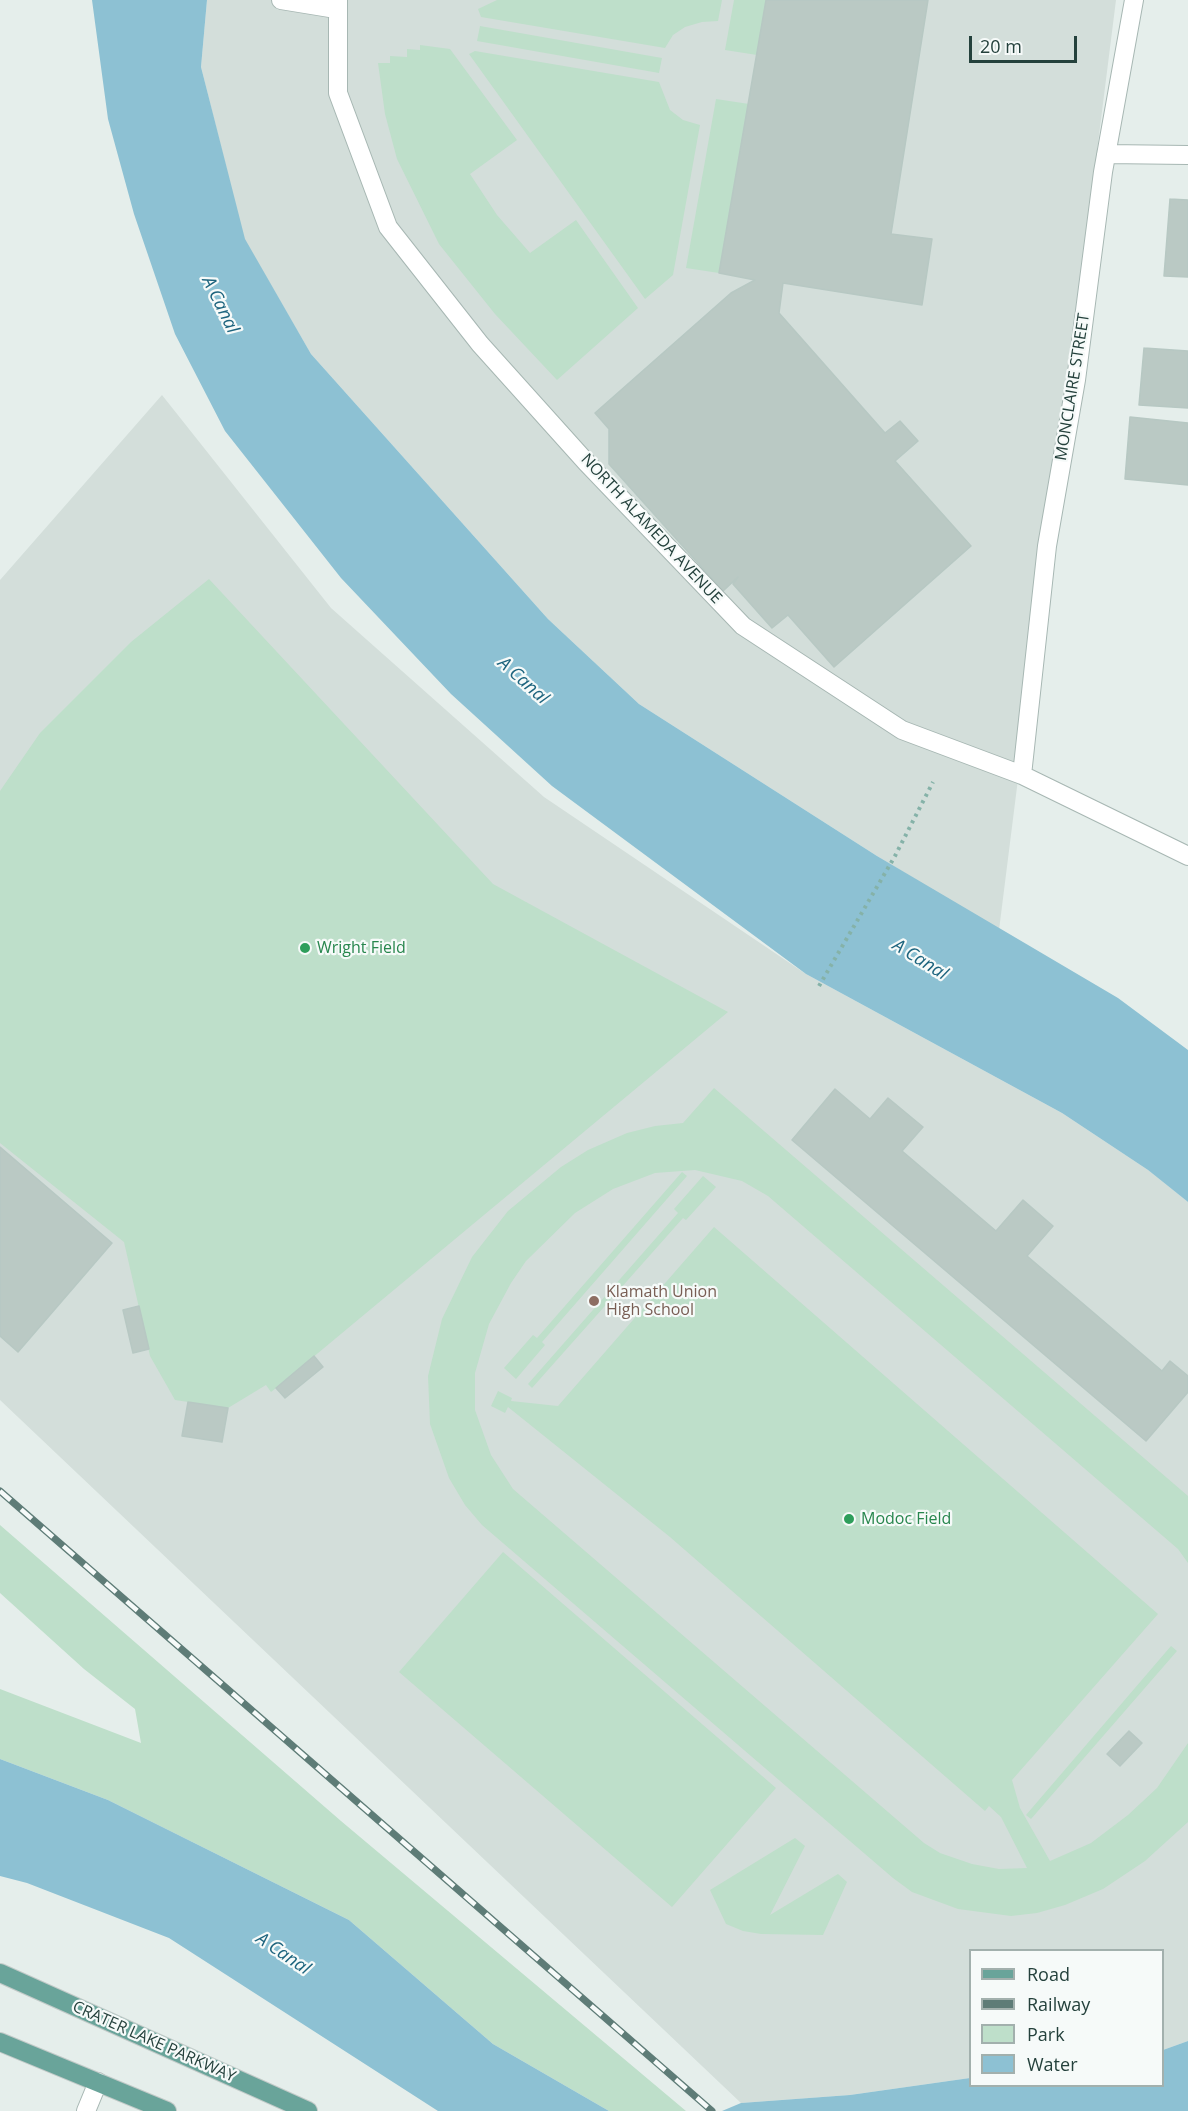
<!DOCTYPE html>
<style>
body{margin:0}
#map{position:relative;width:1188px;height:2111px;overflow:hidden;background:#e5eeeb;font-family:"Open Sans",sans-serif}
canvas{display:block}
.legend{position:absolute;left:969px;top:1949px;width:195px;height:138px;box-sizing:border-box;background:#f6faf9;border:2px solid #a2b0ad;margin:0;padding:8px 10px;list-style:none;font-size:18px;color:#24413c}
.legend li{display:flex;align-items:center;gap:12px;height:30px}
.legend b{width:30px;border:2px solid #a2b0ad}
.scale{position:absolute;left:969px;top:36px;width:108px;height:27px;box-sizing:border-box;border:3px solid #24413c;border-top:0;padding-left:8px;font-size:18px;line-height:21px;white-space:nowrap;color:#24413c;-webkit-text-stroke:4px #f6faf9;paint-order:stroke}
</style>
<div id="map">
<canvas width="1188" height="2111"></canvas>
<ul class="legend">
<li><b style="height:8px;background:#69a49a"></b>Road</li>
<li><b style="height:8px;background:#5e7c77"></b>Railway</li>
<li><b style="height:16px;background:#bedfca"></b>Park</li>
<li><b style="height:16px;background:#8dc1d3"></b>Water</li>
</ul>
<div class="scale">20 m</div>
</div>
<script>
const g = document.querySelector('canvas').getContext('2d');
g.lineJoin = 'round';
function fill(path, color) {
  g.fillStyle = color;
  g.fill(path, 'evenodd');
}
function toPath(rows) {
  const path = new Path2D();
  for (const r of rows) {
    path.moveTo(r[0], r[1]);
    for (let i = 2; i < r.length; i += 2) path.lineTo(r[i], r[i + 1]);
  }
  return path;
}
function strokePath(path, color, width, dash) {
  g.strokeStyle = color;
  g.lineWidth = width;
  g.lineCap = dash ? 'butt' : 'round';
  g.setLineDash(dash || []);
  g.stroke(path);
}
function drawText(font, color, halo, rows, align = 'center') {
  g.font = font + ' "Open Sans",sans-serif';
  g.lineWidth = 4.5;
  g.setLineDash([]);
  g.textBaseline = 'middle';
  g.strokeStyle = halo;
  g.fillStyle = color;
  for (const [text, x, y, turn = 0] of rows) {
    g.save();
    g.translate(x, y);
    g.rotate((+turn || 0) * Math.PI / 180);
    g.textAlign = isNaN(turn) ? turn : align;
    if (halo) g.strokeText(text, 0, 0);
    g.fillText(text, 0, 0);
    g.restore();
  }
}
const built = toPath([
 [207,0,1116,0,999,930,877,856,639,704,548,619,311,354,244,239,201,67],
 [162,395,331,608,544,797,806,974,1062,1113,1148,1170,1188,1202,1188,2041,1163,2050,1162,1950,970,1950,970,2078,850,2095,741,2103,0,1400,0,580]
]);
const green = toPath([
 [497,0,722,0,718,21,702,22,685,27,673,35,665,48,481,17,478,9],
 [734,0,766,0,757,55,725,50],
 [480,26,662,58,659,73,477,41],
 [420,45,450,49,517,140,470,174,497,215,530,253,576,220,638,308,557,380,495,314,439,244,397,159,385,114,378,63,390,63,390,56,407,57,407,49,420,50],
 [475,51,659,82,670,110,683,120,700,125,673,275,645,299,469,54],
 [716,99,749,104,719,273,686,268],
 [209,579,493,884,728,1012,276,1388,271,1392,266,1385,228,1408,175,1400,150,1356,124,1242,0,1143,0,791,40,733,131,642],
 [714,1088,1188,1496,1188,1563,1178,1549,768,1196,742,1181,695,1170,655,1173,613,1189,575,1213,526,1261,511,1283,489,1324,475,1373,475,1410,491,1455,513,1489,924,1843,940,1853,972,1864,999,1869,1027,1868,1001,1817,989,1806,985,1811,670,1537,508,1407,505,1413,491,1406,498,1391,512,1398,511,1401,558,1406,714,1227,1158,1614,1012,1780,1020,1808,1050,1861,1091,1843,1128,1815,1157,1788,1188,1743,1188,1822,1145,1861,1103,1889,1065,1905,1037,1913,1011,1916,958,1909,912,1892,893,1878,482,1525,465,1505,449,1478,430,1424,428,1376,442,1319,472,1257,508,1211,561,1167,588,1150,627,1133,655,1126,683,1123],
 [682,1172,687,1176,542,1342,545,1345,516,1379,504,1368,533,1335,537,1338],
 [703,1176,716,1187,686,1220,683,1218,532,1388,528,1384,678,1213,674,1209],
 [0,1525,341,1821,686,2111,609,2111,493,2044,349,1920,108,1800,0,1759,0,1689,141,1743,135,1709,84,1669,0,1593],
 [503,1552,776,1788,672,1907,399,1672],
 [1171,1646,1177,1651,1031,1819,1026,1815],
 [795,1838,805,1846,770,1915,838,1874,847,1882,823,1935,761,1934,743,1931,726,1924,710,1890]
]);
const water = toPath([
 [92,0,207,0,201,67,245,239,311,354,548,619,639,704,877,856,1118,998,1188,1050,1188,1202,1148,1170,1062,1113,806,974,552,786,451,694,341,578,225,431,175,334,134,214,108,119],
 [0,1759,108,1800,349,1920,493,2044,609,2111,438,2111,169,1938,27,1883,0,1876],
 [1188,2041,1188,2111,722,2111,741,2103,850,2095,970,2078,970,2086,1162,2086,1163,2050]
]);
const building = toPath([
 [766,0,928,0,891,234,932,239,922,305,783,283,779,313,885,433,900,421,918,441,895,461,971,546,834,667,788,615,772,628,733,584,738,577,723,591,609,464,609,429,595,413,731,293,755,280,719,273,766,0],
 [1170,199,1188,200,1188,277,1164,276,1170,199],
 [1144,348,1188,351,1188,408,1139,405,1144,348],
 [1130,417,1188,423,1188,485,1125,479,1130,417],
 [835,1089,870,1119,888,1098,923,1127,902,1151,996,1231,1023,1200,1053,1226,1027,1256,1162,1371,1170,1361,1188,1376,1188,1392,1146,1441,792,1140,835,1089],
 [0,1147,112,1243,18,1352,0,1336,0,1147],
 [139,1306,149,1349,133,1353,123,1310,139,1306],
 [314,1356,323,1367,285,1398,276,1388,314,1356],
 [188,1402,228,1408,222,1442,182,1436,188,1402],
 [1129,1731,1142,1743,1120,1766,1107,1754,1129,1731]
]);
const path = toPath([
 [819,986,895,856,933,782]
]);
const minor = toPath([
 [281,0,336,9],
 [338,0,338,93,388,227,480,344,586,462,743,626,902,730,1022,775,1188,856],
 [1106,154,1188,155],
 [1022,775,1047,546,1076,380,1103,172,1134,0],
 [86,2111,98,2082]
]);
const primary = toPath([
 [0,1973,308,2111],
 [0,2042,167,2111]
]);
const rail = toPath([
 [0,1491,712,2111]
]);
const markers = [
 [305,948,6,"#2e9e5b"],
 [594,1301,6,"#8d6e63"],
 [849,1519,6,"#2e9e5b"]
];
const streetNames = [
 ["MONCLAIRE STREET",1073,387,-81],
 ["NORTH ALAMEDA AVENUE",651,529,47],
 ["CRATER LAKE PARKWAY",154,2042,24]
];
const leisureNames = [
 ["Wright Field",317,948],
 ["Modoc Field",861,1519]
];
const educationNames = [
 ["Klamath Union",606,1292],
 ["High School",606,1310]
];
const waterNames = [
 ["A Canal",220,305,64],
 ["A Canal",523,681,42],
 ["A Canal",920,960,32],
 ["A Canal",283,1954,34]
];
fill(built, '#d3deda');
fill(green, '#bedfca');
fill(water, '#8dc1d3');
fill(building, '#bac9c4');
strokePath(building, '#b7c8c3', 1.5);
strokePath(minor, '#a7b7b3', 20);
strokePath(primary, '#c2cac8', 20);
strokePath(path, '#85b2a8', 4, [3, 4.5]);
strokePath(minor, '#fff', 18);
strokePath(primary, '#69a49a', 18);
strokePath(rail, '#5e7c77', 7);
strokePath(rail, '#f6faf9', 4.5, [14]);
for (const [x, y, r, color] of markers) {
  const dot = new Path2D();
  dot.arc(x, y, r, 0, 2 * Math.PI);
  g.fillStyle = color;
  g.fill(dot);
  strokePath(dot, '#f6faf9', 2);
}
drawText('16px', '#24413c', '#f6faf9', streetNames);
drawText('16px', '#27864d', '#f6faf9', leisureNames, 'left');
drawText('16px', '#785e54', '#f6faf9', educationNames, 'left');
drawText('italic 18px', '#1d647e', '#f6faf9', waterNames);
</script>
